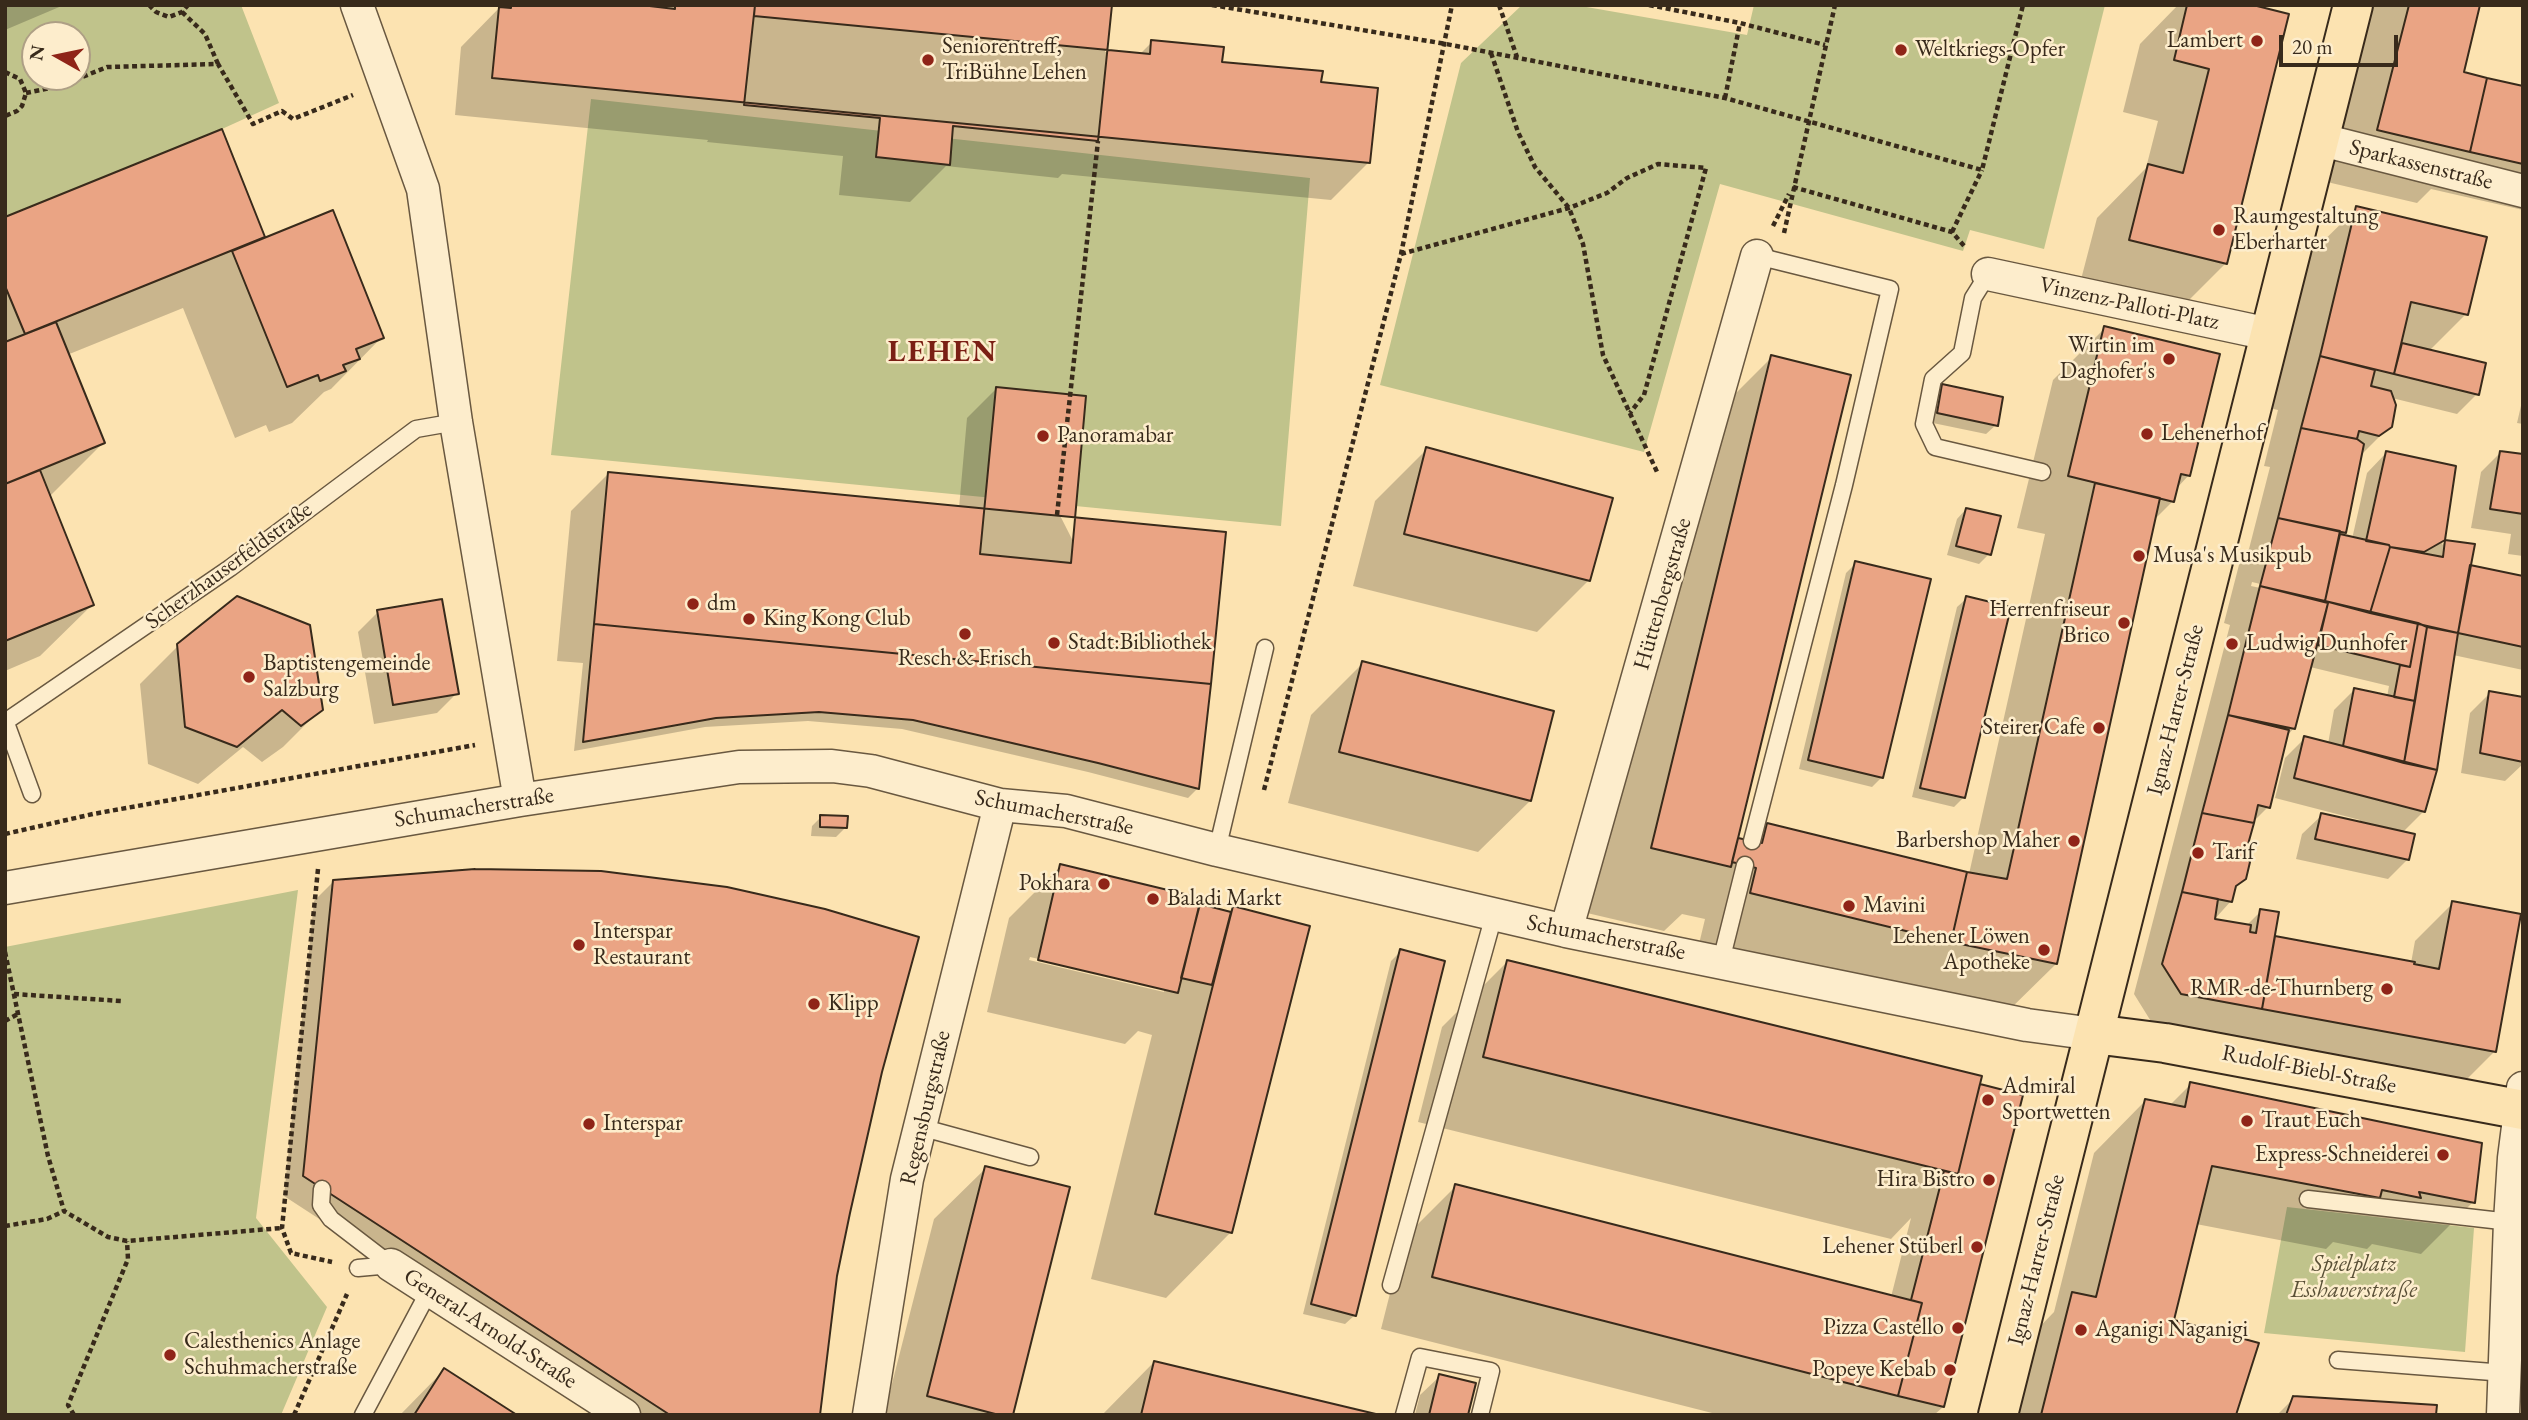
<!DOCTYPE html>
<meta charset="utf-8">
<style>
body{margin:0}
#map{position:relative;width:2528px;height:1420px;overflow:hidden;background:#fce3b1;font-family:"EB Garamond",serif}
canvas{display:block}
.frame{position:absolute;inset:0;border:7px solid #382a1b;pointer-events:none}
.north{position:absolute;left:21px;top:21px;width:70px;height:70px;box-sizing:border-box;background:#fdedcc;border:2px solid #ae9f85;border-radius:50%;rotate:279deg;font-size:19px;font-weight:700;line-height:28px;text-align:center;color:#382a1b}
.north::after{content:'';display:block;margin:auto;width:24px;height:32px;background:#8f2418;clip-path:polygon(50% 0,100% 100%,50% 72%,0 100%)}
.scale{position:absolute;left:2279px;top:35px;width:119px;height:32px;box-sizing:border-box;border:4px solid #382a1b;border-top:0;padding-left:9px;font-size:21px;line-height:24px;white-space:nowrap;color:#382a1b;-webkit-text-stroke:5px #fdedcc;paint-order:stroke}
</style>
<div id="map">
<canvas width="2528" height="1420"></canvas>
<div class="frame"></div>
<div class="north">N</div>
<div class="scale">20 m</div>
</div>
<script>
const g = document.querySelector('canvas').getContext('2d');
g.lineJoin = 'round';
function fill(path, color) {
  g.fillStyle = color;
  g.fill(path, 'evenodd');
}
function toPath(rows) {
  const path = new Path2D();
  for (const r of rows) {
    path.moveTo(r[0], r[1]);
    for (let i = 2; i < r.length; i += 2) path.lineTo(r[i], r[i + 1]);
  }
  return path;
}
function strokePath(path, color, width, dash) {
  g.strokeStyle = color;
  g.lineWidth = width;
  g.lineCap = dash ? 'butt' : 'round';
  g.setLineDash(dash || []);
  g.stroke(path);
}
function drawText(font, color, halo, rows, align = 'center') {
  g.font = font + ' "EB Garamond",serif';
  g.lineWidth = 5;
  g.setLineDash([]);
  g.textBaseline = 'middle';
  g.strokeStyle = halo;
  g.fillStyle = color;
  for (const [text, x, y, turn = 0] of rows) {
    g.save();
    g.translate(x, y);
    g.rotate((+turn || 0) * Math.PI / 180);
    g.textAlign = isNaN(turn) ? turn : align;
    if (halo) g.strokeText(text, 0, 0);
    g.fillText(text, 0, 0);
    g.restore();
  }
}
const green = toPath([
 [5,5,241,5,279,103,222,129,5,217],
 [35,35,77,35,77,77,35,77],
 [1522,5,1575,5,1747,35,1754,5,2105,5,2044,249,1970,230,1963,251,1720,184,1644,452,1380,385,1461,63],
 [591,99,1310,178,1281,526,551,455],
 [298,890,256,1218,327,1307,281,1415,5,1415,5,947],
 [2287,1207,2474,1228,2465,1352,2264,1333]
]);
const shadow = toPath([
 [5,5,64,5,5,30],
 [502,5,623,5,661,9,664,5,1110,5,1105,52,1139,55,1152,42,1220,63,1319,84,1369,162,1331,200,1062,174,1058,178,946,166,910,202,839,195,843,156,707,142,708,140,455,115,461,47],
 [2178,5,2246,5,2226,263,2174,315,2078,291,2097,218,2146,168,2158,121,2123,112,2140,44],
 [2371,5,2478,5,2462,73,2523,87,2523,210,2431,189,2417,203,2327,182],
 [2357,208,2466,314,2429,351,2477,394,2457,414,2392,398,2390,426,2360,456,2344,532,2340,536,2352,539,2367,473,2386,453,2454,467,2442,545,2445,542,2468,567,2523,578,2523,670,2453,655,2424,811,2402,833,2407,860,2388,879,2296,859,2302,834,2322,815,2359,823,2360,820,2275,798,2285,758,2305,738,2328,744,2334,710,2354,690,2387,697,2389,686,2310,667,2294,728,2286,737,2268,807,2251,824,2243,855,2245,878,2234,888,2231,901,2213,921,2246,926,2261,911,2272,941,2276,938,2411,963,2415,941,2453,903,2494,1052,2457,1089,2152,1023,2134,994,2230,625,2224,623,2241,557,2249,549,2270,467,2264,466,2278,410,2269,408,2305,259],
 [2252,582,2298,593,2298,596,2251,586],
 [5,219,263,236,258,242,382,337,331,389,324,392,292,423,269,432,266,425,235,438,183,308,67,355,103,443,49,497,92,605,40,656,5,671],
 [2105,328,2189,475,2176,489,2173,501,2154,520,2056,964,2004,1015,1699,944,1705,919,1682,914,1664,931,1587,913,1706,423,1772,357,1735,844,1750,842,1767,825,1969,874,2045,534,2017,528,2053,380],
 [1943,386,1996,425,1986,434,1928,422,1933,395],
 [996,389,1198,788,1188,798,1088,772,902,729,808,721,705,727,574,751,583,663,557,661,571,511,609,473,959,508,967,418],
 [2523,397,2523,424,2517,423],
 [1427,449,1589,580,1537,632,1353,586,1375,501],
 [2501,452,2523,456,2523,556,2508,554,2511,534,2471,528,2481,472],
 [1966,509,1989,554,1979,564,1947,555,1957,519],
 [1856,563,1882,777,1872,787,1799,769,1846,573],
 [1967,598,1964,797,1954,807,1912,797,1957,607],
 [378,612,457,693,437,713,374,724,358,632],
 [178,646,321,709,283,747,262,762,243,747,198,784,148,764,140,684],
 [1363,663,1530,801,1478,852,1288,803,1311,715],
 [2490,693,2523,699,2523,764,2505,781,2461,773,2470,713],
 [821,817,846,827,836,837,811,836,812,826],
 [1061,866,1228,913,1233,908,1231,1232,1166,1298,1091,1279,1152,1035,1138,1031,1125,1044,987,1012,1009,918],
 [1030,957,1164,988,1164,992,1029,960],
 [334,881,881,1072,836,1276,819,1415,620,1415,284,1196,314,901],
 [1401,951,1355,1315,1345,1324,1303,1314,1391,961],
 [1507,962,1977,1090,1943,1407,1934,1415,1720,1415,1381,1329,1404,1238,1456,1186,1891,1297,1911,1218,1891,1239,1418,1122,1442,1027],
 [2191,1084,2473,1202,2421,1254,2372,1244,2367,1249,2333,1242,2326,1249,2196,1224,2171,1322,2234,1415,2003,1415,2021,1346,2054,1312,2094,1153,2145,1101,2169,1106],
 [986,1168,1011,1415,884,1415,934,1219],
 [1154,1362,1372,1415,1102,1415],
 [444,1370,514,1415,400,1415],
 [1440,1376,1466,1415,1415,1415,1420,1395],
 [2294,1398,2435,1415,2277,1415]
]);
const building = toPath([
 [511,5,641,5,675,9,675,5,755,5,754,16,1150,54,1151,40,1224,47,1222,62,1323,71,1321,82,1378,88,1370,163,492,78,499,7,511,8,511,5],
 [755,5,1112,5,1098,141,953,126,950,165,876,157,880,118,744,105,755,5],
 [2187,5,2253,5,2289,14,2227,264,2129,240,2148,164,2183,173,2209,69,2174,60,2187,5],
 [2409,5,2480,5,2464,72,2487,78,2470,152,2377,130,2409,5],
 [2487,78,2523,86,2523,164,2470,152,2487,78],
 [222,129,265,237,25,334,5,286,5,217,222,129],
 [2356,206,2487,237,2468,315,2411,302,2394,374,2320,356,2356,206],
 [333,210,384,338,356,349,360,359,343,365,346,371,320,381,318,375,287,387,232,251,333,210],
 [56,322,105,443,5,484,5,342,56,322],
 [2104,326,2220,354,2190,476,2181,474,2174,502,2068,476,2104,326],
 [2402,343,2486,363,2479,395,2394,374,2402,343],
 [1771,355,1851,375,1731,867,1651,848,1771,355],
 [2320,356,2375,370,2371,386,2391,391,2396,405,2392,427,2379,436,2359,431,2357,439,2301,428,2320,356],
 [1942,384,2003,397,1998,426,1937,413,1942,384],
 [996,387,1086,396,1071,563,980,554,996,387],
 [2301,428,2357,439,2364,444,2346,533,2278,518,2301,428],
 [1426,447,1613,498,1590,581,1404,534,1426,447],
 [2386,451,2456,466,2445,540,2424,552,2390,547,2389,545,2366,541,2386,451],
 [2500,451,2523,454,2523,514,2490,509,2500,451],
 [40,470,94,605,5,641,5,484,40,470],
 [608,472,1226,532,1211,684,594,624,608,472],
 [2095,483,2160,498,2057,964,1951,942,1967,872,2007,879,2095,483],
 [1966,508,2001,516,1991,555,1956,546,1966,508],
 [2278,518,2340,531,2325,601,2260,586,2278,518],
 [2340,534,2389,545,2390,547,2370,613,2325,601,2340,534],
 [2445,540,2475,544,2458,633,2370,613,2390,547,2443,557,2445,540],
 [1855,561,1931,579,1883,778,1808,760,1855,561],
 [2470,565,2523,576,2523,647,2458,633,2470,565],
 [2260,586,2328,603,2295,729,2228,715,2260,586],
 [237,596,310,625,323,710,301,726,282,710,237,747,185,727,177,644,237,596],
 [1966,596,2011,607,1965,798,1920,788,1966,596],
 [442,599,459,694,393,705,377,610,442,599],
 [2325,601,2418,623,2410,667,2318,645,2328,603,2325,601],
 [2418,623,2427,627,2415,701,2394,697,2400,665,2410,667,2418,623],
 [594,624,1211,684,1199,789,1098,763,913,720,819,712,716,718,583,742,594,624],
 [2427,627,2458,633,2437,770,2404,763,2427,627],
 [1362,661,1554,711,1531,801,1339,752,1362,661],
 [2354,688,2415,701,2404,763,2343,746,2354,688],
 [2489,691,2523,697,2523,762,2480,753,2489,691],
 [2228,715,2289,730,2270,808,2258,805,2254,823,2202,813,2228,715],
 [2304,736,2437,770,2425,812,2294,778,2304,736],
 [2202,813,2254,823,2245,855,2250,862,2246,879,2236,886,2232,902,2182,892,2202,813],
 [2321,813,2415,834,2409,860,2315,839,2321,813],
 [820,815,848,816,847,828,820,827,820,815],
 [1767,823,1967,872,1951,942,1750,893,1756,868,1732,862,1738,838,1762,843,1767,823],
 [1060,864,1201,898,1178,993,1038,960,1060,864],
 [475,869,601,871,727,887,825,909,919,937,882,1072,850,1213,837,1276,820,1415,670,1415,303,1176,333,880,475,869],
 [2182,892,2218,899,2215,919,2251,925,2250,932,2256,933,2260,909,2279,912,2262,1009,2181,994,2162,964,2182,892],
 [2452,901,2521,914,2496,1052,2262,1009,2275,936,2415,962,2414,964,2439,969,2452,901],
 [1200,904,1231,912,1212,985,1181,978,1200,904],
 [1233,906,1310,926,1232,1233,1155,1214,1233,906],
 [1400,949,1445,961,1356,1316,1311,1304,1400,949],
 [1507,960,1982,1076,1958,1174,1483,1057,1507,960],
 [2190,1082,2482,1143,2475,1203,2419,1192,2421,1198,2382,1190,2380,1198,2212,1166,2174,1320,2259,1343,2236,1415,2041,1415,2072,1292,2096,1297,2145,1099,2185,1107,2190,1082],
 [1980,1084,2023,1095,1944,1407,1898,1396,1922,1303,1911,1300,1944,1171,1958,1174,1980,1084],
 [985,1166,1070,1187,1013,1415,999,1415,927,1396,985,1166],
 [1455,1184,1922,1303,1898,1396,1432,1277,1455,1184],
 [1154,1361,1380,1415,1141,1415,1154,1361],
 [444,1368,517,1415,414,1415,444,1368],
 [1439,1374,1476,1383,1468,1415,1429,1415,1439,1374],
 [2293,1396,2437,1405,2436,1415,2286,1415,2293,1396]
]);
const path = toPath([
 [149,5,156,12,169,17,182,12,188,5],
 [1212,5,1446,44,1725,98,1982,170,2023,5],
 [1499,5,1517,57],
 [1649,5,1740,23,1825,45],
 [182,12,205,34,218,64],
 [1491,53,1518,132,1535,167,1569,208,1583,244,1603,355,1658,474],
 [5,72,20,79,26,93,22,106,17,111,5,116],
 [26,93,60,86,107,67,218,64,253,124,282,111,293,119,353,95],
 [1725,98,1740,23],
 [1793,187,1952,232,1965,247],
 [1773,226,1789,194],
 [1952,232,1982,170],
 [1784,233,1835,5],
 [1401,254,1569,208,1607,193,1627,178,1658,164,1706,168,1644,395,1630,413],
 [1057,515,1098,141],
 [1264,790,1401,254,1452,5],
 [5,834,93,814,475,745],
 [318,869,282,1228,291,1253,332,1262],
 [5,952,48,1156,64,1211,108,1237,127,1241,282,1228],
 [14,994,121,1001],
 [5,1021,18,1014],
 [5,1226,47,1219,64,1211],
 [74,1415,68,1405,128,1259,127,1241],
 [294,1415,347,1294]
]);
const lane = toPath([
 [1988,274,1973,298,1962,353,1933,379,1924,424,1935,447,2042,472],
 [5,722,230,568,416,429,456,422],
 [6,723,32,794],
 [1752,841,1844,485,1890,289,1757,256],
 [1217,850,1265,648],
 [1721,961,1745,865],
 [920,1127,1030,1157],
 [322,1189,321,1205,331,1219,391,1265],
 [2308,1199,2510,1222],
 [358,1268,391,1265],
 [1391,1285,1494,915],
 [2338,1360,2505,1373],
 [363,1415,429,1291],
 [1404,1415,1420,1357,1491,1371,1480,1415]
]);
const street = toPath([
 [357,5,423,189,456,422,520,800],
 [2318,139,2523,191],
 [1988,274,2269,334],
 [5,888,520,800,739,767,832,766,871,771,1000,805,1066,811,1217,850,1566,931,2027,1025,2094,1034],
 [1566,931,1757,256],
 [391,1265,624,1415],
 [869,1415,907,1179,1000,805],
 [2503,1415,2510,1222,2514,1158,2523,1088]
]);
const primary = toPath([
 [2094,1034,2165,1043,2523,1110],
 [1998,1415,2353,5]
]);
const markers = [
 [2257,41,7,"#8f2418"],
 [1901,50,7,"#8f2418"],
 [928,60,7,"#8f2418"],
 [2219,230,7,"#8f2418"],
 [2169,359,7,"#8f2418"],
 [2147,434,7,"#8f2418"],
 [1043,436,7,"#8f2418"],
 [2139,556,7,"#8f2418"],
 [693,604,7,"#8f2418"],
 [749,619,7,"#8f2418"],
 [2124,623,7,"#8f2418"],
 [965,634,7,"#8f2418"],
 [1054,643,7,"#8f2418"],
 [2232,644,7,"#8f2418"],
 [249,677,7,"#8f2418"],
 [2099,728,7,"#8f2418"],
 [2074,841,7,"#8f2418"],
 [2198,853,7,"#8f2418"],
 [1104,884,7,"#8f2418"],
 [1153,899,7,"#8f2418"],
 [1849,906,7,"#8f2418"],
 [579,945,7,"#8f2418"],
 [2044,950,7,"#8f2418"],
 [2387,989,7,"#8f2418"],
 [814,1004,7,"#8f2418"],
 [1988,1100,7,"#8f2418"],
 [2247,1121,7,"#8f2418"],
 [589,1124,7,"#8f2418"],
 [2443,1155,7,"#8f2418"],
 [1989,1180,7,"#8f2418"],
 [1977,1247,7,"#8f2418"],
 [1958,1328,7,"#8f2418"],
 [2081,1330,7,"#8f2418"],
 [170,1355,7,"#8f2418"],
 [1950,1370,7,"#8f2418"]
];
const poiNames = [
 ["Lambert",2243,41,"right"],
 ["Seniorentreff,",942,47],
 ["TriBühne Lehen",942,73],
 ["Weltkriegs-Opfer",1915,50],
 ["Raumgestaltung",2233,217],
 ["Eberharter",2233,243],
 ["Wirtin im",2155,346,"right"],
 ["Daghofer's",2155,372,"right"],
 ["Lehenerhof",2161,434],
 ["Panoramabar",1057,436],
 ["Musa's Musikpub",2153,556],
 ["dm",707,604],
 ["Herrenfriseur",2110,610,"right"],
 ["Brico",2110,636,"right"],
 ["King Kong Club",763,619],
 ["Stadt:Bibliothek",1068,643],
 ["Ludwig Dunhofer",2246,644],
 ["Resch & Frisch",965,659,"center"],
 ["Baptistengemeinde",263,664],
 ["Salzburg",263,690],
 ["Steirer Cafe",2085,728,"right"],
 ["Barbershop Maher",2060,841,"right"],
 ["Tarif",2212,853],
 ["Pokhara",1090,884,"right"],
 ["Baladi Markt",1167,899],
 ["Mavini",1863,906],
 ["Interspar",593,932],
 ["Restaurant",593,958],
 ["Lehener Löwen",2030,937,"right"],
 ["Apotheke",2030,963,"right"],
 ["RMR-de-Thurnberg",2373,989,"right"],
 ["Klipp",828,1004],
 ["Admiral",2002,1087],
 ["Sportwetten",2002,1113],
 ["Traut Euch",2261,1121],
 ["Interspar",603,1124],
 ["Express-Schneiderei",2429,1155,"right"],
 ["Hira Bistro",1975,1180,"right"],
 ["Lehener Stüberl",1963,1247,"right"],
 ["Pizza Castello",1944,1328,"right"],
 ["Aganigi Naganigi",2095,1330],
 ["Calesthenics Anlage",184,1342],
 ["Schuhmacherstraße",184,1368],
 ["Popeye Kebab",1936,1370,"right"]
];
const streetNames = [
 ["Sparkassenstraße",2421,165,14],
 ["Vinzenz-Palloti-Platz",2129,304,12],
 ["Scherzhauserfeldstraße",229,566,-36],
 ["Hüttenbergstraße",1663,594,-74],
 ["Ignaz-Harrer-Straße",2176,710,-76],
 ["Schumacherstraße",474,808,-9],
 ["Schumacherstraße",1054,813,11],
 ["Schumacherstraße",1606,938,11],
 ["Rudolf-Biebl-Straße",2309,1070,11],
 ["Regensburgstraße",926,1108,-77],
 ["Ignaz-Harrer-Straße",2037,1260,-76],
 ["General-Arnold-Straße",490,1329,33]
];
const parkNames = [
 ["Spielplatz",2354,1265],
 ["Esshaverstraße",2354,1291]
];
const districtNames = [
 ["LEHEN",943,353]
];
fill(green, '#c0c38b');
fill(shadow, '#0003');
fill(building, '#eaa484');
strokePath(building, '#382a1b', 2);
strokePath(lane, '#695840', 19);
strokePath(street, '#695840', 35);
strokePath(primary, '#382a1b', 42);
strokePath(path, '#382a1b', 4.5, [5, 3.5]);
strokePath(lane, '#fdedcc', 16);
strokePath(street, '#fdedcc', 32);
strokePath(primary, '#fce3b1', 38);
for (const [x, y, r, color] of markers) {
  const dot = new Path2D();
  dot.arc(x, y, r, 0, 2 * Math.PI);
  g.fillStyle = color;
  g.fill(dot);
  strokePath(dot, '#fdedcc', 2.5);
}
drawText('23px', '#382a1b', '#fdedcc', poiNames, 'left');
drawText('23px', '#382a1b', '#fdedcc', streetNames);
drawText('italic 23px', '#5a5037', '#fdedcc', parkNames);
g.letterSpacing = '2px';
drawText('bold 30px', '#7a1f14', '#fdedcc', districtNames);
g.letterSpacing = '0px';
</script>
